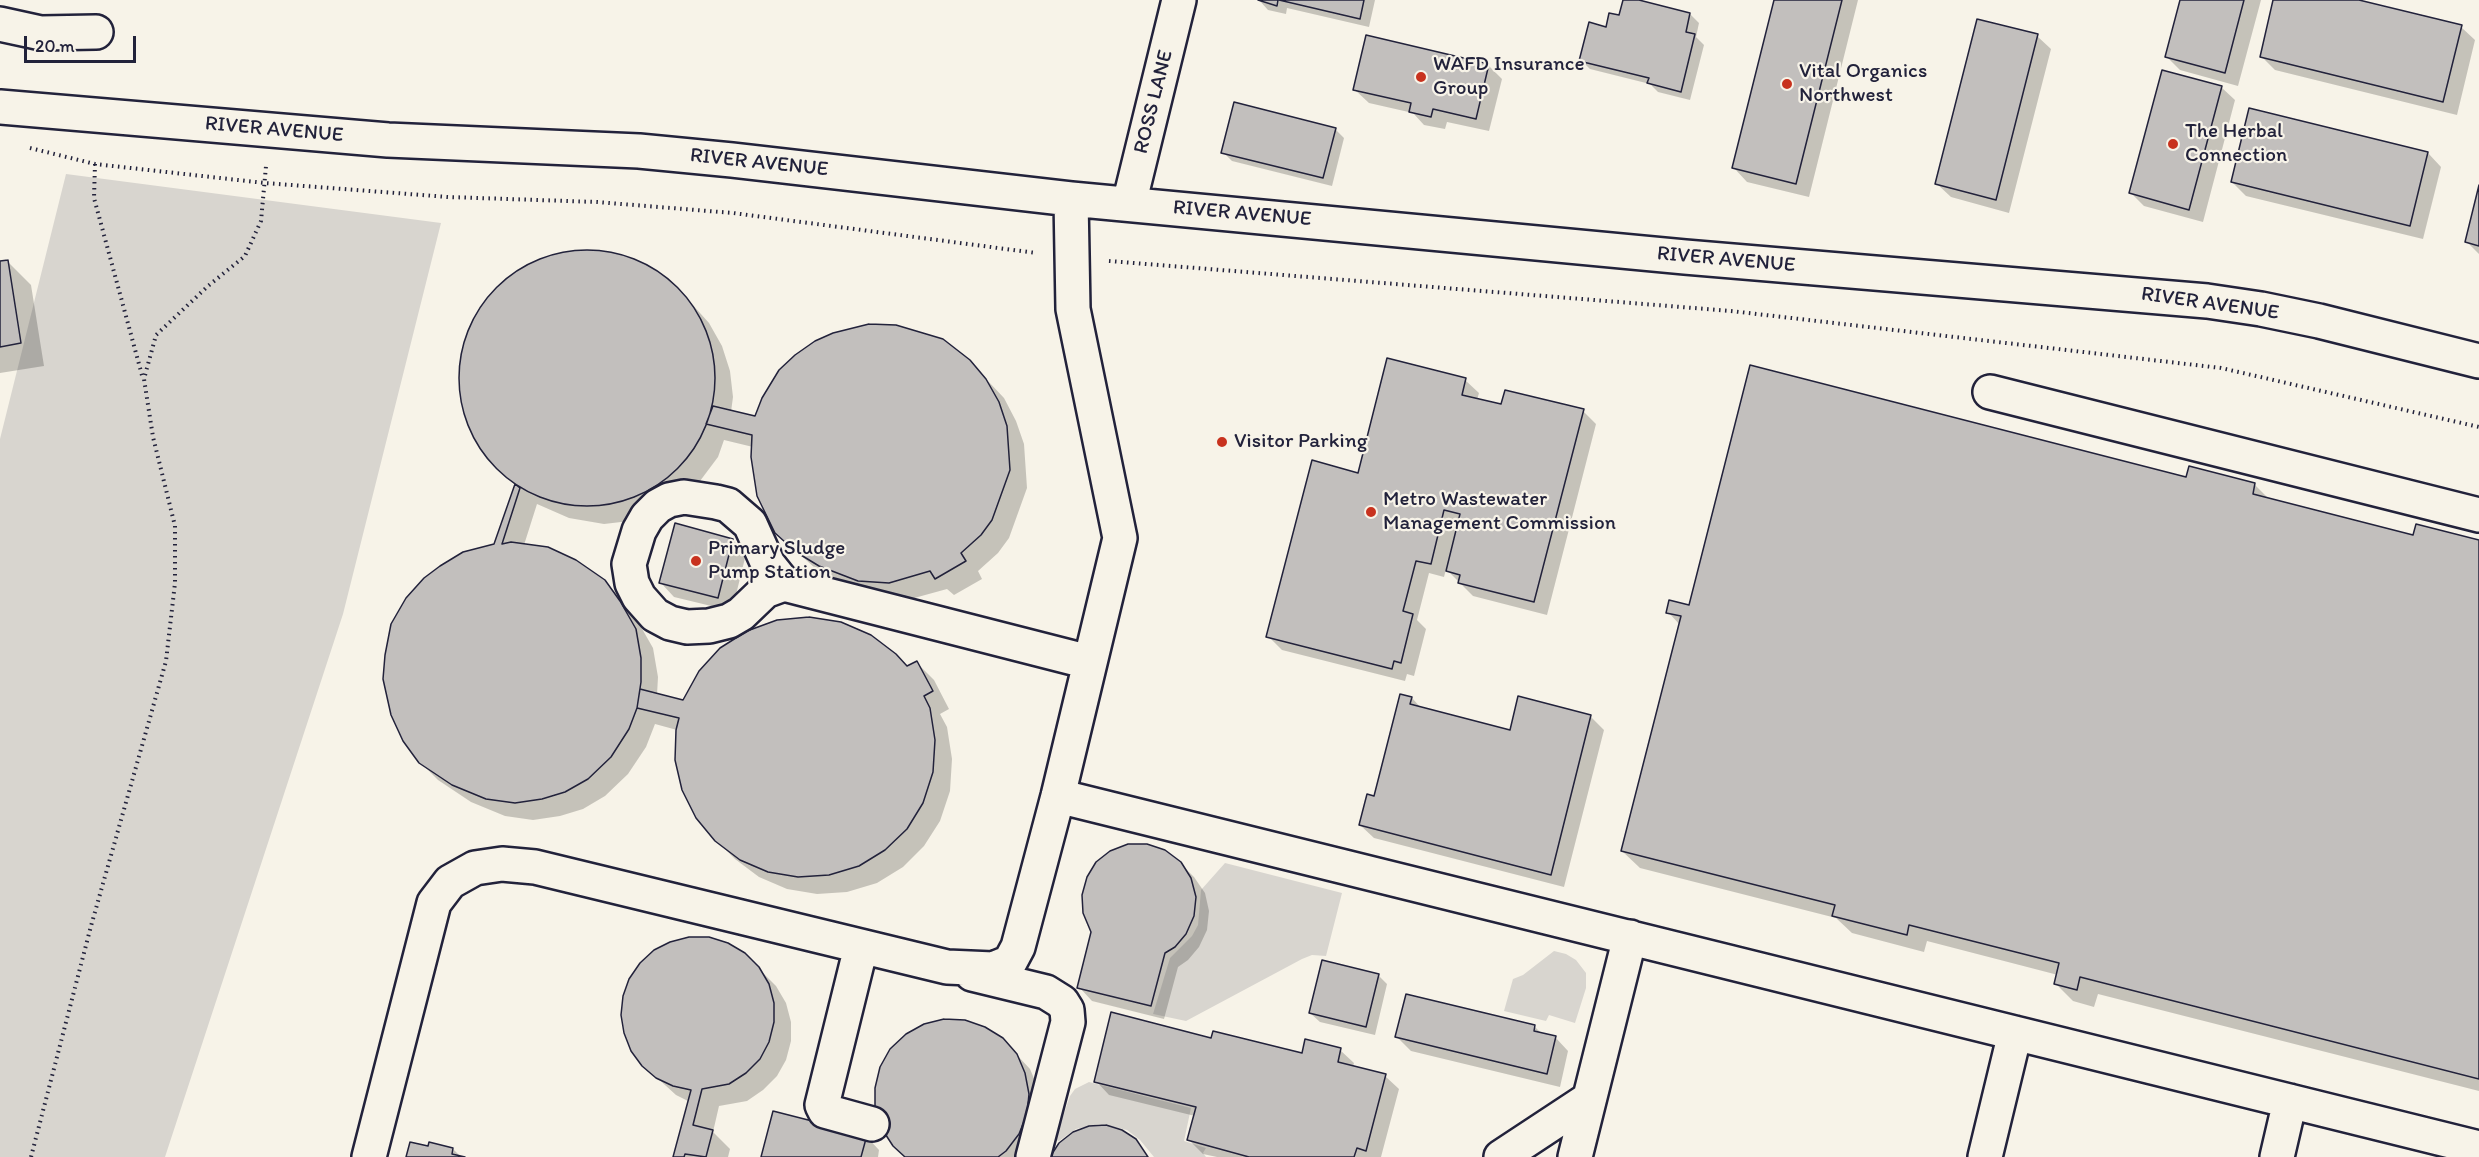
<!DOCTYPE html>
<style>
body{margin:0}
#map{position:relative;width:2479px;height:1157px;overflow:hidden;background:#f7f3e8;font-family:Itim,sans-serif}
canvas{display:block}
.scale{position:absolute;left:24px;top:36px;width:112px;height:27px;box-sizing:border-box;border:3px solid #22223b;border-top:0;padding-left:8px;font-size:18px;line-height:21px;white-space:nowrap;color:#22223b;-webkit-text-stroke:4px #f7f3e8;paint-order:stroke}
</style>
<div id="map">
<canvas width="2479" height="1157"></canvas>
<div class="scale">20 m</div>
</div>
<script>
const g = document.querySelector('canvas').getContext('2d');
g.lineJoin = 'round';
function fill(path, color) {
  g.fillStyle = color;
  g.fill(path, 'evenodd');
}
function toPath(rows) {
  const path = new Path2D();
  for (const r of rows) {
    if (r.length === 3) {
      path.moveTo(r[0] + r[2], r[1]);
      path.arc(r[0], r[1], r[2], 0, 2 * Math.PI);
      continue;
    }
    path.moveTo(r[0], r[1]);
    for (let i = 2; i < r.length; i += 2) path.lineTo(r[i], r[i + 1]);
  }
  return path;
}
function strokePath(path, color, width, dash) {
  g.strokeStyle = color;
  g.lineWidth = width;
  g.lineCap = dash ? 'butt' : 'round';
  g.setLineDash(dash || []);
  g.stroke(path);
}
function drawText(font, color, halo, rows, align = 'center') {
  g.font = font + ' Itim,sans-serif';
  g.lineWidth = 4.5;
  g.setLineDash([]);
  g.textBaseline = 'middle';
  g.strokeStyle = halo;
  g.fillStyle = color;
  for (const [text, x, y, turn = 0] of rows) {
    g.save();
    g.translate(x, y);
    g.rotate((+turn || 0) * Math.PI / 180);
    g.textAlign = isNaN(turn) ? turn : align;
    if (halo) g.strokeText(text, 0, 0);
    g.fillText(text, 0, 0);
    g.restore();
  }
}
const green = toPath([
 [66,174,441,223,343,614,165,1157,0,1157,0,439],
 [1225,863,1342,893,1326,956,1312,955,1302,959,1186,1021,1153,1014,1170,958,1192,936,1198,925,1201,890],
 [1554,951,1566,954,1576,960,1586,973,1586,988,1575,1023,1549,1015,1546,1021,1504,1011,1513,979,1523,975],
 [1089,1082,1191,1108,1184,1141,1206,1148,1203,1153,1206,1157,1154,1157,1140,1140,1127,1130,1099,1124,1076,1129,1059,1141,1055,1140,1070,1096,1075,1089]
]);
const shadow = toPath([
 [1259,0,1375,0,1369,27,1287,8,1286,14,1268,10],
 [1624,0,1690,14,1699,23,1696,37,1704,45,1690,100,1658,92,1650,84,1590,69,1581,60,1607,28,1620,17],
 [1775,0,1858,0,1809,197,1747,182,1734,168],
 [2182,0,2261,0,2238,86,2180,70,2167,57],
 [2275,0,2353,0,2461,27,2475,40,2457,115,2275,70,2261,56],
 [2037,36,2051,49,2009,213,1951,197,1937,184],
 [1488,65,1502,79,1489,131,1447,122,1445,129,1424,125,1413,113,1369,103,1355,90],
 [2221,87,2235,100,2203,222,2144,206,2131,193],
 [1335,129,1344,138,1332,186,1232,161,1223,152],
 [2428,153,2441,167,2423,239,2246,196,2232,182],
 [2479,191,2479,254,2467,242],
 [574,252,601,252,627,257,651,268,673,284,691,303,709,323,722,346,730,371,733,397,731,412,756,418,969,361,1004,398,1016,421,1024,444,1027,488,1009,538,998,553,978,571,982,579,954,595,947,589,907,600,838,584,816,569,795,550,753,447,724,440,718,457,697,485,638,520,604,524,569,518,537,504,524,545,604,581,622,599,637,620,653,648,658,677,657,695,684,702,908,668,916,662,934,680,949,709,940,714,947,727,952,759,950,791,940,821,924,846,903,867,877,883,847,892,817,894,787,889,759,877,735,859,716,840,677,730,655,724,646,747,628,774,605,796,583,809,560,816,533,820,505,816,471,802,438,780,420,762,516,486,492,463,473,435,462,402,460,367,467,333,484,303,502,283,524,268,548,257],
 [7,261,31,285,44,366,0,373,0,263],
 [1465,380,1479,393,1477,400,1502,406,1583,411,1596,424,1547,615,1473,596,1446,569,1444,577,1429,573,1417,620,1426,629,1414,676,1407,674,1405,681,1282,650,1268,636,1359,474],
 [2190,468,2255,485,2270,500,2414,537,2479,542,2479,1091,2098,994,2094,1007,2073,1001,2056,984,2058,975,1927,941,1924,952,1852,933,1836,918,1640,868,1622,851,1680,625,1668,612,2187,479],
 [733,540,746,554,732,611,674,597,661,583],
 [1412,698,1422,709,1511,732,1520,698,1591,717,1604,730,1564,887,1374,838,1360,825,1375,798],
 [1180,863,1194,877,1205,893,1209,911,1207,930,1199,947,1188,960,1178,967,1164,1019,1092,1001,1079,987],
 [744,954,776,986,786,1003,791,1022,791,1041,786,1060,777,1076,763,1090,747,1101,719,1106,713,1132,730,1149,728,1157,674,1157,690,1102,676,1095,643,1065],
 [1378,975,1387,984,1375,1035,1320,1022,1310,1013],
 [1534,1026,1542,1034,1555,1037,1568,1051,1560,1087,1411,1051,1397,1037],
 [1212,1040,1303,1055,1340,1050,1354,1063,1353,1067,1385,1076,1399,1089,1381,1157,1217,1157,1203,1154,1189,1140,1195,1116,1109,1095,1096,1081],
 [1016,1054,1030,1069,1038,1088,1025,1157,906,1157],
 [866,1136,879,1150,878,1157,763,1157],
 [429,1148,453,1149,461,1157,408,1157]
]);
const building = toPath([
 [1258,0,1278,0,1277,6,1258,0],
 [1279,0,1364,0,1360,19,1279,0],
 [1623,0,1639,0,1690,13,1686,32,1695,34,1681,92,1647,83,1649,78,1579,61,1589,22,1606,27,1609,13,1619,15,1623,0],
 [1774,0,1842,0,1796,184,1732,168,1774,0],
 [2180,0,2244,0,2225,73,2165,57,2180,0],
 [2273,0,2359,0,2462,25,2443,102,2260,57,2273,0],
 [1977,19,2038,34,1996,200,1935,184,1977,19],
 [1366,35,1489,64,1476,119,1433,109,1431,117,1409,112,1411,103,1353,90,1366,35],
 [2162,70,2222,86,2189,210,2129,193,2162,70],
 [1234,102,1336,128,1323,178,1221,153,1234,102],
 [2249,108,2428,152,2410,226,2231,182,2249,108],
 [2479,185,2479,246,2465,242,2479,185],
 [587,378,128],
 [8,260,21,343,0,347,0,261,8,260],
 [869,324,896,325,943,339,970,360,986,379,999,402,1007,426,1010,470,992,520,981,535,961,553,966,561,935,579,930,571,889,583,858,581,819,566,796,552,775,533,757,496,751,457,752,435,706,424,713,406,755,416,762,398,779,370,795,355,815,341,833,333,869,324],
 [1387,358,1466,378,1462,395,1501,404,1505,390,1584,409,1534,602,1458,583,1460,575,1446,571,1460,514,1444,510,1431,564,1416,561,1403,611,1413,614,1401,663,1394,661,1392,669,1266,637,1312,460,1358,473,1387,358],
 [1750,365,2186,477,2189,466,2255,483,2253,494,2413,535,2416,524,2479,540,2479,1079,2080,977,2077,990,2054,984,2059,963,1909,925,1907,935,1832,916,1835,905,1621,851,1681,616,1666,613,1669,600,1689,605,1750,365],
 [515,484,520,488,502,544,511,542,548,547,576,560,605,580,620,601,636,629,641,658,641,682,637,708,629,729,611,757,588,779,565,792,542,799,515,803,486,799,452,785,419,763,403,741,391,715,383,679,385,655,391,624,406,598,424,578,440,566,463,552,494,544,515,484],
 [675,523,733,539,718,598,659,583,675,523],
 [809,617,841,622,871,635,896,654,907,666,917,661,933,691,924,696,930,708,935,740,933,772,923,803,907,829,885,850,859,866,829,875,798,877,768,872,740,860,715,841,696,818,682,790,675,760,676,730,679,718,637,708,640,689,683,700,699,671,720,648,747,631,777,620,809,617],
 [1400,694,1412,697,1410,704,1510,730,1518,696,1591,715,1551,875,1359,825,1367,794,1374,796,1400,694],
 [1128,844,1147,844,1165,850,1181,862,1191,878,1196,897,1194,916,1186,934,1175,947,1165,953,1151,1006,1077,988,1091,932,1083,913,1082,895,1087,877,1096,862,1110,851,1128,844],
 [689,937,709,937,728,943,745,953,759,967,769,984,774,1003,774,1022,769,1042,760,1059,746,1073,729,1084,702,1089,693,1125,713,1130,706,1157,685,1154,684,1157,673,1157,691,1090,673,1086,656,1078,642,1066,631,1051,624,1033,621,1015,623,996,629,979,640,963,654,950,670,942,689,937],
 [1322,960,1379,974,1366,1027,1309,1013,1322,960],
 [1406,994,1535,1025,1534,1031,1556,1036,1547,1074,1395,1037,1406,994],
 [1111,1012,1211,1038,1213,1031,1302,1053,1305,1039,1341,1048,1338,1062,1386,1074,1366,1151,1357,1148,1354,1157,1249,1157,1187,1140,1196,1107,1094,1082,1111,1012],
 [944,1019,965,1020,985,1027,1003,1038,1017,1054,1025,1073,1029,1094,1027,1114,1019,1134,1006,1151,998,1157,905,1157,893,1146,882,1129,875,1109,875,1088,880,1067,890,1049,906,1034,924,1024,944,1019],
 [773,1111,867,1135,861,1157,761,1157,773,1111],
 [1106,1125,1122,1130,1136,1139,1148,1157,1050,1157,1059,1143,1073,1132,1089,1126,1106,1125],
 [410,1142,428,1146,429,1142,453,1148,452,1154,465,1157,406,1157,410,1142]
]);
const path = toPath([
 [30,148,95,164,265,183,448,197,597,202,733,213,1036,253],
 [95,164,94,198,143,379],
 [1109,261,1731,311,2221,368,2479,427],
 [31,1157,91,926,166,661,175,583,175,526,153,437,144,379,156,335,208,286,245,256,261,221,266,166]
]);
const minor = toPath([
 [0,24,41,33,96,32],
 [0,107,388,140,639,151,732,160,1071,199,1685,257,2207,301,2261,309,2319,321,2479,361],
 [1129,204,1179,0],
 [1990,392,2479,515],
 [784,584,765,591,741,614,729,621,709,626,687,627,670,623,655,615,639,597,632,583,629,564,639,531,647,517,658,506,669,500,684,497,716,502,728,505,750,524,768,564,784,584,1089,662],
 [1058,796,2479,1148],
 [861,947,822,1105,825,1111,872,1124],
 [972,974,1046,992,1062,1002,1067,1010,1068,1022,1033,1157],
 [369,1157,434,903,450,882,475,868,502,864,535,867,947,967,993,969,1010,962,1018,947,1058,796,1120,538,1073,309,1071,199],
 [1501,1157,1589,1099],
 [1575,1157,1630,937],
 [1985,1157,2015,1033],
 [2277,1157,2290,1101]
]);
const markers = [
 [1421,77,6,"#c8321e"],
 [1787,84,6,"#c8321e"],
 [2173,144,6,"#c8321e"],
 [1222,442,6,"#c8321e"],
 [1371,512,6,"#c8321e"],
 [696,561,6,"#c8321e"]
];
const poiNames = [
 ["WAFD Insurance",1433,65],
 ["Group",1433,89],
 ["Vital Organics",1799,72],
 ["Northwest",1799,96],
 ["The Herbal",2185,132],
 ["Connection",2185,156],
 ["Visitor Parking",1234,442],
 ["Metro Wastewater",1383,500],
 ["Management Commission",1383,524],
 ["Primary Sludge",708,549],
 ["Pump Station",708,573]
];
const streetNames = [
 ["ROSS LANE",1154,102,-76],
 ["RIVER AVENUE",274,130,5],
 ["RIVER AVENUE",759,163,6],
 ["RIVER AVENUE",1242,214,5],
 ["RIVER AVENUE",1726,260,5],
 ["RIVER AVENUE",2210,304,8]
];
fill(green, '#d8d5cf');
fill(shadow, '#0003');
fill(building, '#c2bfbd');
strokePath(building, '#22223b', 1.5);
strokePath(minor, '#22223b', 38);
strokePath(path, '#22223b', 4, [1.5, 4.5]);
strokePath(minor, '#f7f3e8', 33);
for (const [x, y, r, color] of markers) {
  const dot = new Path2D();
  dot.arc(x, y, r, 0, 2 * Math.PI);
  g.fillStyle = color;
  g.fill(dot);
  strokePath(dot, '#f7f3e8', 2);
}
drawText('21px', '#22223b', '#f7f3e8', poiNames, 'left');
drawText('21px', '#22223b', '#f7f3e8', streetNames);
</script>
